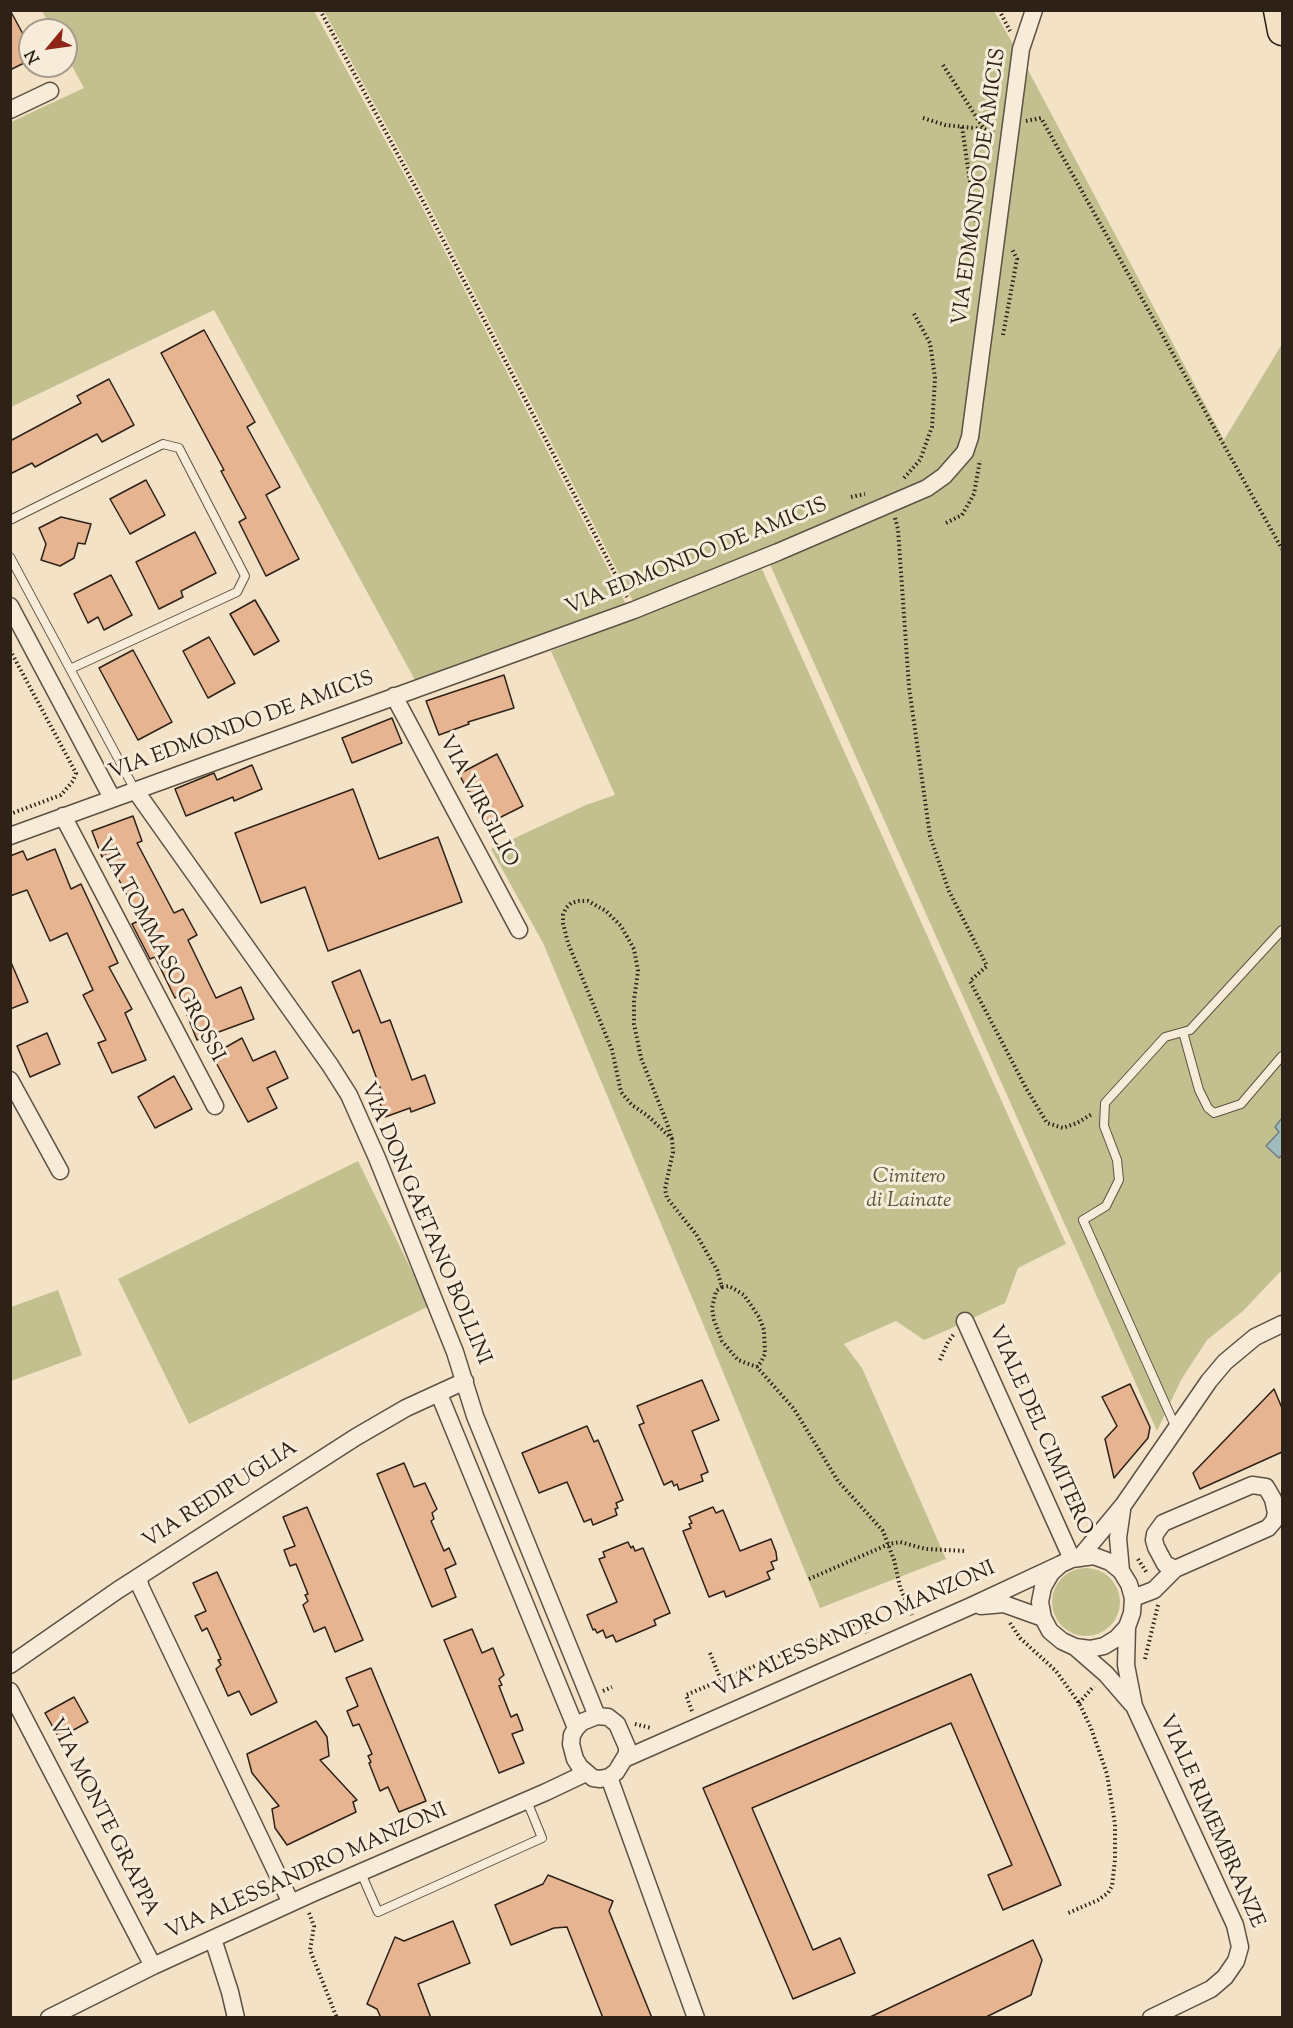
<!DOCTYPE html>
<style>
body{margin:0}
#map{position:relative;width:1293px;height:2028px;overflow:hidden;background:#f3e2c5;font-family:"Sorts Mill Goudy",serif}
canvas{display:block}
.frame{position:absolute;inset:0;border:12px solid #2d2118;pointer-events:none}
.north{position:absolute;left:18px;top:18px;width:60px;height:60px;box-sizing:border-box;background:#f7ecd9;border:2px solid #a69b8c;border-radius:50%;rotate:241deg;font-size:16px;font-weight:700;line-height:24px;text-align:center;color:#2d2118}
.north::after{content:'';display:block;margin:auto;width:21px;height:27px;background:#8f2418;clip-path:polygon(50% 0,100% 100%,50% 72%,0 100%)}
</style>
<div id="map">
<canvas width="1293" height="2028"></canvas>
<div class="frame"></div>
<div class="north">N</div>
</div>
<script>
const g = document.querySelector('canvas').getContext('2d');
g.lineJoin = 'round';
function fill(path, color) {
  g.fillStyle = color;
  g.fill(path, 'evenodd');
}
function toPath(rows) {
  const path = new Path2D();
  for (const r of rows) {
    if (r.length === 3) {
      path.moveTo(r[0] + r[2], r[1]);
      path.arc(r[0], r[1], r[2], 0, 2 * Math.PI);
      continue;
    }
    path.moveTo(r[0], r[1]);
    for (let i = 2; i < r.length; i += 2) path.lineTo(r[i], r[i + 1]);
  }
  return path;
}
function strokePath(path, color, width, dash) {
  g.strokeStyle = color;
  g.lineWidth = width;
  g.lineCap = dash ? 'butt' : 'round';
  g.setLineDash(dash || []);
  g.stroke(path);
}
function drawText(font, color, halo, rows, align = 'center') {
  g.font = font + ' "Sorts Mill Goudy",serif';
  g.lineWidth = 6;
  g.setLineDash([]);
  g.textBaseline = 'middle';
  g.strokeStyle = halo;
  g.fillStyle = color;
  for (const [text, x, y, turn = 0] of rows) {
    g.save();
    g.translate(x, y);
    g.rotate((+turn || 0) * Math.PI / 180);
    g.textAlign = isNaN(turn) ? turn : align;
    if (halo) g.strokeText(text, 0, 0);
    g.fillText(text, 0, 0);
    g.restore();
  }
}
const green = toPath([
 [42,11,314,11,421,205,627,606,416,682,214,310,11,407,11,122,84,88,66,55,66,30,52,30],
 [324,11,994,11,1027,68,1224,440,1282,344,1282,1270,1243,1311,1207,1340,1181,1380,1157,1431,764,551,634,603,427,201],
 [762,569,1066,1244,1018,1268,1005,1303,943,1332,924,1340,896,1321,844,1344,862,1368,946,1559,820,1608,709,1338,543,943,491,849,586,805,615,795,551,651],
 [358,1161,429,1306,189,1424,118,1279],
 [58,1290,82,1355,11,1381,11,1307],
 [1086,1602,34]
]);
const water = toPath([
 [1282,1118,1282,1155,1279,1158,1266,1146,1279,1132,1275,1127,1282,1118]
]);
const building = toPath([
 [10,10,30,47,30,60,10,70,10,10],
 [204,330,255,422,247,427,280,487,266,495,299,559,266,576,239,522,246,518,221,471,224,470,161,353,204,330],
 [109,379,134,425,102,442,97,434,35,467,32,463,10,474,10,441,81,403,77,396,109,379],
 [146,480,165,515,130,534,110,499,146,480],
 [61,517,91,524,85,544,78,543,74,558,60,566,41,560,46,544,39,528,61,517],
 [195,532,216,573,181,591,183,597,159,609,136,562,195,532],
 [111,575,132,615,104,630,98,617,88,623,74,594,111,575],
 [255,600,279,641,254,655,230,614,255,600],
 [209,637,235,683,208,698,183,651,209,637],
 [133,650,172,722,138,740,99,668,133,650],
 [504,675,514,708,468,722,469,724,439,735,426,701,504,675],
 [392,718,402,743,352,763,342,738,392,718],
 [497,754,523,806,485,825,470,792,469,793,459,774,497,754],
 [252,765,262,789,234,801,233,797,186,816,175,789,214,773,217,780,252,765],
 [353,789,379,859,438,837,462,902,328,951,305,887,261,903,235,833,353,789],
 [133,816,142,841,137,843,174,913,183,909,197,935,188,940,216,998,241,987,254,1019,197,1040,179,995,175,998,155,957,150,959,132,924,140,920,106,855,102,857,92,831,133,816],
 [55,849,71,889,81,884,118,963,109,967,132,1009,125,1013,146,1060,112,1073,98,1043,106,1040,83,995,93,990,67,933,50,941,27,890,10,896,10,856,23,851,27,860,55,849],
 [10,960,28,1002,10,1009,10,960],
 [360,970,381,1023,390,1020,412,1080,425,1075,435,1103,411,1112,410,1108,385,1117,377,1095,382,1093,359,1030,353,1033,332,982,360,970],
 [47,1033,60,1064,30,1077,17,1046,47,1033],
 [242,1038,253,1061,275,1051,288,1078,267,1088,277,1108,248,1122,212,1055,242,1038],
 [174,1076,192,1109,155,1128,138,1097,174,1076],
 [702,1380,719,1420,692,1431,708,1472,701,1475,703,1481,679,1490,677,1484,674,1486,672,1481,664,1485,639,1425,644,1423,637,1406,702,1380],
 [1130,1384,1150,1427,1148,1438,1114,1478,1105,1439,1117,1426,1102,1397,1130,1384],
 [1274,1389,1282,1408,1282,1452,1200,1489,1193,1473,1274,1389],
 [587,1426,594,1442,598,1440,623,1500,616,1503,618,1508,615,1509,617,1515,593,1525,591,1519,584,1522,567,1482,539,1493,522,1453,587,1426],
 [404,1463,414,1487,425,1483,437,1509,432,1513,434,1519,431,1521,444,1551,449,1548,456,1564,445,1569,456,1597,432,1607,377,1474,404,1463],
 [307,1507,363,1640,335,1652,325,1627,314,1632,303,1605,308,1601,305,1595,308,1594,296,1564,290,1566,284,1550,295,1546,283,1517,307,1507],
 [713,1507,716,1513,723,1510,740,1551,771,1539,776,1552,777,1560,771,1562,774,1569,767,1572,770,1579,726,1597,724,1591,709,1597,683,1531,691,1528,689,1524,692,1523,689,1517,713,1507],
 [628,1542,631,1548,633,1546,635,1551,643,1548,670,1613,654,1620,656,1625,616,1642,613,1635,606,1638,603,1630,597,1633,595,1629,593,1630,587,1615,617,1602,599,1559,605,1557,603,1552,628,1542],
 [217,1572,277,1702,251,1715,239,1691,228,1696,216,1669,221,1665,218,1660,221,1659,207,1628,202,1631,195,1616,206,1611,193,1583,217,1572],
 [472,1629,482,1653,493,1648,504,1675,499,1679,502,1685,499,1686,511,1717,517,1714,523,1730,512,1734,524,1763,499,1773,444,1640,472,1629],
 [371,1668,426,1801,399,1812,388,1787,380,1791,369,1763,371,1762,368,1756,372,1754,359,1724,353,1726,347,1711,358,1706,346,1678,371,1668],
 [971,1674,1061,1885,1003,1910,988,1875,1012,1865,951,1723,752,1808,813,1950,840,1938,855,1973,793,1999,703,1788,971,1674],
 [74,1697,88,1722,59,1738,45,1713,74,1697],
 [316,1721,327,1737,329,1756,320,1760,357,1800,353,1802,356,1812,287,1845,275,1828,272,1809,279,1806,252,1773,247,1754,316,1721],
 [548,1875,613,1901,609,1911,652,2018,603,2018,567,1927,554,1928,511,1945,495,1905,543,1884,548,1875],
 [453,1921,470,1963,418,1984,431,2018,381,2018,377,2009,367,2004,395,1937,404,1941,453,1921],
 [1033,1940,1042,1960,1031,1995,984,2018,868,2018,1033,1940]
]);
const path = toPath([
 [320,10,424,203,627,597],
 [999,10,1010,31],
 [943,65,984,129,994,133],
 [923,118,945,125,983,129],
 [1026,121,1041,118,1282,549],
 [962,127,978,236],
 [1003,335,1017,259,1012,249],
 [904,478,920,460,932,427,935,378,930,343,913,312],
 [851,497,865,494],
 [895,518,898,529,909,687,930,836,949,891,987,966,970,981,1026,1088,1047,1123,1063,1128,1077,1123,1092,1114],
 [946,523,962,515,974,494,980,460],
 [10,650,76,773,73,781,61,795,10,814],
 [672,1139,648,1116,632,1105,621,1092,612,1050,568,943,563,923,563,915,566,908,571,903,579,901,588,901,606,911,621,926,634,949,638,971,634,1000,634,1024,641,1058,667,1123,672,1139,673,1152,665,1189,667,1198,696,1234,717,1270,722,1287,716,1291,712,1308,714,1320,722,1341,738,1360,757,1367,794,1409,838,1481,883,1531,894,1560,900,1587,912,1615],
 [722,1287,729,1286,744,1295,759,1317,764,1330,765,1354,761,1362,757,1367],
 [940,1360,948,1342,954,1334],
 [1138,1559,1147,1573],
 [809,1579,889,1544,900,1542,926,1549,966,1551],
 [1010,1623,1020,1638,1056,1671,1079,1703,1091,1728,1107,1774,1115,1824,1115,1860,1112,1886,1108,1893,1098,1900,1066,1914],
 [710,1653,721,1680],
 [1145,1659,1158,1605],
 [603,1691,612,1687],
 [1079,1703,1094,1686],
 [692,1711,686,1695,862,1621,867,1633],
 [635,1724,651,1728],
 [309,1913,314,1926,310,1950,337,2018]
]);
const lane = toPath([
 [10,520,163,444,179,448,245,576,237,592,70,669],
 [10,557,135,790],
 [1183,1032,1199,1090,1208,1108,1214,1113,1241,1104,1282,1056],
 [1176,1428,1083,1220,1106,1206,1119,1180,1117,1160,1104,1126,1105,1103,1165,1037,1190,1030,1282,930],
 [361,1873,378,1912,542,1838,527,1801]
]);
const street = toPath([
 [10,110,50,91],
 [10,606,112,798],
 [394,696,519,930],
 [135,790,330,1065,349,1095,377,1158,455,1352,475,1416,597,1716],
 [63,816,215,1106],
 [10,836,634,610,778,552,927,488,944,476,965,452,970,437,1021,49,1034,10],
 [10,1080,60,1171],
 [965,1321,1072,1559],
 [439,1394,576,1728],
 [1080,1557,1124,1504,1209,1381,1225,1362,1255,1337,1282,1324],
 [1121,1571,1118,1538,1122,1510],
 [138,1577,141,1588,291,1903],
 [1133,1598,1154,1590,1175,1569,1268,1528,1274,1521,1276,1513,1273,1499,1266,1487,1252,1485,1163,1523,1155,1534,1154,1540,1156,1547,1165,1564,1175,1569],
 [981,1606,1004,1604,1043,1618],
 [1127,1627,1126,1665,1134,1706,1235,1925,1240,1947,1236,1961,1225,1977,1211,1989,1151,2018],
 [1075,1647,1090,1649,1104,1646,1117,1638,1127,1627,1132,1613,1133,1598,1129,1584,1121,1571,1110,1562,1094,1556,1072,1559,1061,1564,1051,1573,1043,1587,1040,1602,1043,1618,1050,1631,1062,1641,1075,1647,1106,1674,1132,1704],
 [10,1665,118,1590,356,1437,406,1408,465,1381],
 [10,1691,153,1966],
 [597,1716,608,1717,617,1724,627,1747,627,1754,616,1772,609,1777,600,1779,593,1778,580,1767,575,1759,571,1744,572,1735,576,1728,582,1722,597,1716],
 [624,1759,971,1606,1061,1564],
 [609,1777,696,2018],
 [213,1939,230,1992,236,2018],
 [49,2018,153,1966,313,1893,546,1792,586,1773]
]);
const highway = toPath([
 [1278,10,1282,31]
]);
const streetNames = [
 ["VIA EDMONDO DE AMICIS",981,187,-82],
 ["VIA EDMONDO DE AMICIS",697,558,-22],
 ["VIA EDMONDO DE AMICIS",242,727,-20],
 ["VIA VIRGILIO",477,802,62],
 ["VIA TOMMASO GROSSI",159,951,62],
 ["VIA DON GAETANO BOLLINI",424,1224,67],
 ["VIALE DEL CIMITERO",1039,1431,66],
 ["VIA REDIPUGLIA",221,1496,-33],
 ["VIA ALESSANDRO MANZONI",855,1631,-24],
 ["VIA MONTE GRAPPA",102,1818,63],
 ["VIALE RIMEMBRANZE",1210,1822,66],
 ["VIA ALESSANDRO MANZONI",307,1873,-24]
];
const parkNames = [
 ["Cimitero",909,1178],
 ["di Lainate",909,1202]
];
fill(green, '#c3c08f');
fill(water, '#a0bbbe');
strokePath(water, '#727d7c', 1.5);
fill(building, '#e7b491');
strokePath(building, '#2d2118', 1.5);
strokePath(lane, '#5e5143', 10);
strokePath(street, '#5e5143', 19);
strokePath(highway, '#2d2118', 31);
strokePath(path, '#2d2118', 4, [1.5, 3]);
strokePath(lane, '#f7ecd9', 8);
strokePath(street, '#f7ecd9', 16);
strokePath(highway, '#f3e2c5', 28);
drawText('21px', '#2d2118', '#f7ecd9', streetNames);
drawText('italic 21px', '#5a513c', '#f7ecd9', parkNames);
</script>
